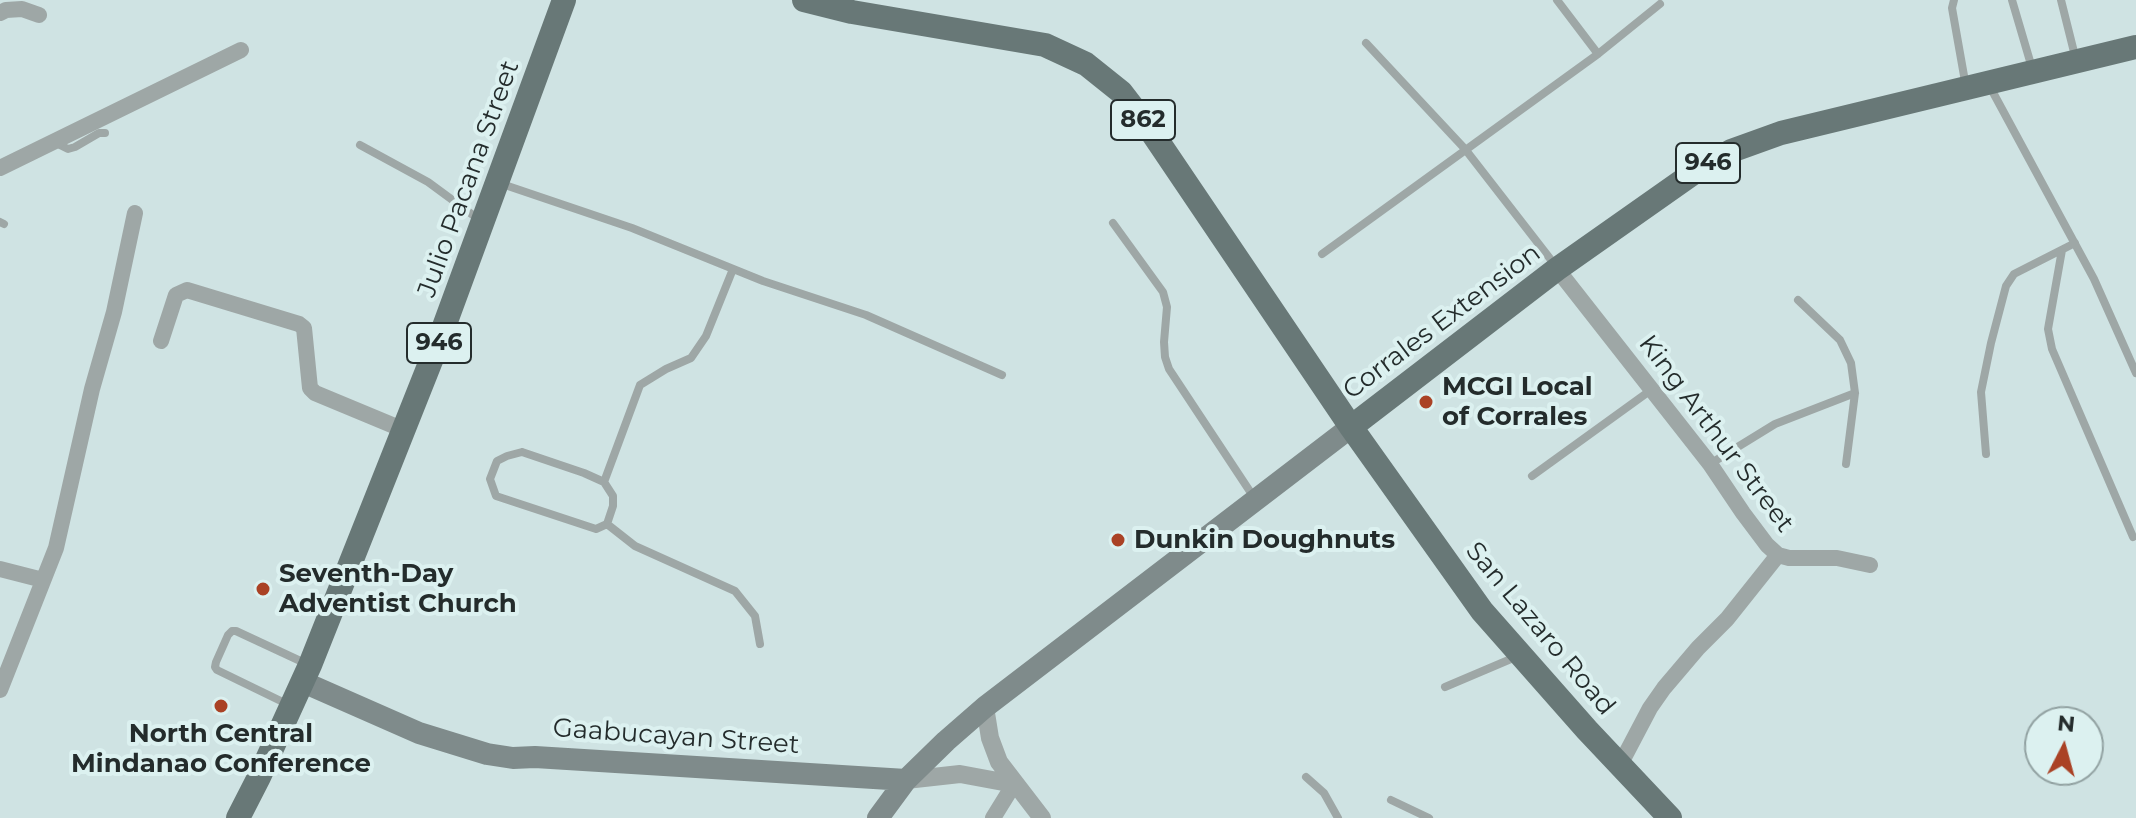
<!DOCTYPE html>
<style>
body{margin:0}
#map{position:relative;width:2136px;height:818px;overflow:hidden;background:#cfe3e3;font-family:Montserrat,sans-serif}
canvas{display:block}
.north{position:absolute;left:2024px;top:706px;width:80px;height:80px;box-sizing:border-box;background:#dcf1f0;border:2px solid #92a2a2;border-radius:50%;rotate:6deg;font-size:22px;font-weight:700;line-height:32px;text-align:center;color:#242c2c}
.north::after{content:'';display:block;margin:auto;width:28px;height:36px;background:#aa4225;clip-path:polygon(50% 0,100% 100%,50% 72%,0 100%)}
</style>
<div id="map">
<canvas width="2136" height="818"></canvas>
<div class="north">N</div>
</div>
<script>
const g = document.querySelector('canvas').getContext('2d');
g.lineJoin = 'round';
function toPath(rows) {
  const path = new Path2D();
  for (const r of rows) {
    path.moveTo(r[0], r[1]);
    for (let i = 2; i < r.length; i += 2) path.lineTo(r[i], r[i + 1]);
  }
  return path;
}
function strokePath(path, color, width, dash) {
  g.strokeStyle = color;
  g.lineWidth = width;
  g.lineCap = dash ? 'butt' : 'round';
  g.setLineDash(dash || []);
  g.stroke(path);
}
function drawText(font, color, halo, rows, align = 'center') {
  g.font = font + ' Montserrat,sans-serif';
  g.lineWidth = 8;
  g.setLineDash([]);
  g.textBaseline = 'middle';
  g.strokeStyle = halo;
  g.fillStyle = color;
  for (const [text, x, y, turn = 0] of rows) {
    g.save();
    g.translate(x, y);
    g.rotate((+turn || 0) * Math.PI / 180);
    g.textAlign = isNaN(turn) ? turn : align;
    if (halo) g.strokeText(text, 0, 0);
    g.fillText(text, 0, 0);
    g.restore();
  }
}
const service = toPath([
 [1557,0,1598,54],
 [1954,0,1952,8,1966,87],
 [2012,0,2032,68],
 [2061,0,2076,60],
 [1366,43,1465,149,1555,265],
 [1989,85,2094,279,2136,373],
 [54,142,68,149,75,147,99,133,105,133],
 [360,145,428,182,481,221],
 [499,183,632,228,763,281,866,315,1002,375],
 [0,222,4,224],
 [1113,223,1163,292,1167,307,1164,342,1165,357,1169,369,1255,499],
 [2062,250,2048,329,2052,349,2133,537],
 [1322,254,1598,54,1660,4],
 [1798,300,1840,340,1851,363,1855,393,1846,464],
 [522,452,584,473,604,482,613,496,613,506,607,524,596,529,496,496,490,479,497,461,507,456,522,452],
 [1986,454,1981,392,1991,343,2006,286,2014,274,2075,243],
 [1710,464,1775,424,1855,393],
 [1532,476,1651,390],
 [604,482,640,385,666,369,691,358,706,336,733,269],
 [607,524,635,546,735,591,755,616,760,644],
 [1445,687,1518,656],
 [287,704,217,670,215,667,216,662,228,635,232,631,236,631,309,665],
 [1306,777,1324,793,1338,818],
 [1391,800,1429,818]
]);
const minor = toPath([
 [0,13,6,10,22,9,39,15],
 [0,168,241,50],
 [1557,269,1710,464,1743,513,1767,545,1778,555,1789,558,1837,558,1870,565],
 [161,341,176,295,187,290,299,324,304,328,310,388,315,393,404,430],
 [0,569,43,580],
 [0,690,56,548,92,389,114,312,135,213],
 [1620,765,1650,708,1664,688,1698,648,1727,619,1778,555],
 [993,818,1014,784]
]);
const tertiary = toPath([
 [985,707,990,738,999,762,1042,818],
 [906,780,960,774,1014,784]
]);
const secondary = toPath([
 [303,682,419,733,487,754,513,758,535,757,906,780],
 [878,818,906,780,946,741,985,707,1351,427]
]);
const primary = toPath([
 [804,0,852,12,1045,45,1086,64,1121,92,1151,131,1351,427,1482,611,1587,730,1670,818],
 [1351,427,1557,269,1692,174,1731,151,1781,133,2136,47],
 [238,818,259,777,310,665,438,343,564,0]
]);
const markers = [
 [1426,402,8,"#aa4225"],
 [1118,540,8,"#aa4225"],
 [263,589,8,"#aa4225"],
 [221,706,8,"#aa4225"]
];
const shields = [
 [1143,120,64],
 [1708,163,64],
 [439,343,64]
];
const shieldNames = [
 ["862",1143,120],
 ["946",1708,163],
 ["946",439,343]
];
const streetNames = [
 ["Julio Pacana Street",469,179,-70],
 ["Corrales Extension",1442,322,-37],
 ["King Arthur Street",1716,434,53],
 ["San Lazaro Road",1540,629,50],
 ["Gaabucayan Street",676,737,4]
];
const poiNames = [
 ["MCGI Local",1442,387],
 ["of Corrales",1442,417],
 ["Dunkin Doughnuts",1134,540],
 ["Seventh-Day",279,574],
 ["Adventist Church",279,604],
 ["North Central",221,734,"center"],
 ["Mindanao Conference",221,764,"center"]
];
strokePath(service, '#9ea7a6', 8);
strokePath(minor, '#9ea7a6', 16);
strokePath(tertiary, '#9ea7a6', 18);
strokePath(secondary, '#7f8b8b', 22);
strokePath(primary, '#687877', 24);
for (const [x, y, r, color] of markers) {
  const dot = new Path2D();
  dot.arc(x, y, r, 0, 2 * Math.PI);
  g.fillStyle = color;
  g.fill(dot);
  strokePath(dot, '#dcf1f0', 3);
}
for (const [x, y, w] of shields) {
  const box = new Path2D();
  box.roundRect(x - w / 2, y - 20, w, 40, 6);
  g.fillStyle = '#dcf1f0';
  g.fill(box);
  strokePath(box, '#242c2c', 2);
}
drawText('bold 24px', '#242c2c', null, shieldNames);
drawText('26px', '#242c2c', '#dcf1f0', streetNames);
drawText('bold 26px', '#242c2c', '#dcf1f0', poiNames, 'left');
</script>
